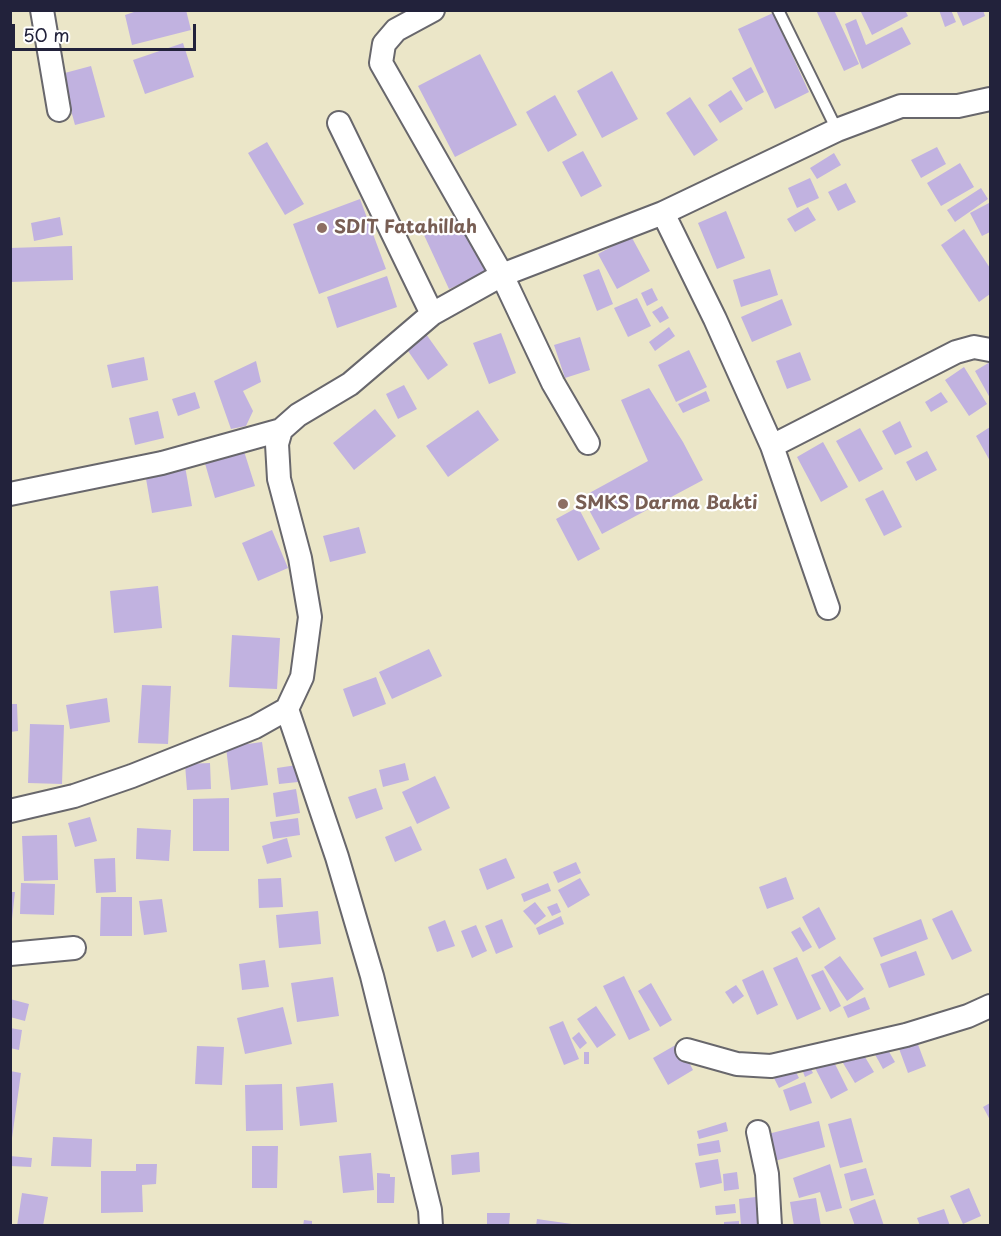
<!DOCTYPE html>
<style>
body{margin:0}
#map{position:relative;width:1001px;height:1236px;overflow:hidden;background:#ebe6c8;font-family:"Playpen Sans",sans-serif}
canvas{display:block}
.frame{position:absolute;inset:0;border:12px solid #22223b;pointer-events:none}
.scale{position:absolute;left:12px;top:24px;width:184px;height:27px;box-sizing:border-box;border:3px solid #22223b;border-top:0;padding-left:8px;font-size:18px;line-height:21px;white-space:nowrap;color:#22223b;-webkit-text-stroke:4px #fff;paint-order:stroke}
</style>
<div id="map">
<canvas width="1001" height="1236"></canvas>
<div class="frame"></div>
<div class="scale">50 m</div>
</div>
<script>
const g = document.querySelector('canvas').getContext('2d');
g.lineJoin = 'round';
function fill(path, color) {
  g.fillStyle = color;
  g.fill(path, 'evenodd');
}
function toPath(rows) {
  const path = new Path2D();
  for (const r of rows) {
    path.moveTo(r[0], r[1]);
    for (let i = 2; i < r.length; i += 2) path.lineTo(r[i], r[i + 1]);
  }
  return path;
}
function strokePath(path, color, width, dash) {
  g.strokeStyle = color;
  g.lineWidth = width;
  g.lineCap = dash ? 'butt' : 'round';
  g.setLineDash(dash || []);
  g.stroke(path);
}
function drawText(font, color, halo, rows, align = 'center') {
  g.font = font + ' "Playpen Sans",sans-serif';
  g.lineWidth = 4.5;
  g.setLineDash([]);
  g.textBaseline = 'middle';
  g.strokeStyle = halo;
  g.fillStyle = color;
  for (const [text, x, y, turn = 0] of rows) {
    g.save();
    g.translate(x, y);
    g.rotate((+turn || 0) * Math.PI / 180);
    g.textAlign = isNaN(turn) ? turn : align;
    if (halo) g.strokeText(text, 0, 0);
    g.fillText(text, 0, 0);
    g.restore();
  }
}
const building = toPath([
 [140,10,186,10,191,30,132,45,125,15],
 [816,10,834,10,859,64,844,71],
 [860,10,905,10,908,16,872,35],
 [939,10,951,10,956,22,945,27],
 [956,10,983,10,985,16,963,26],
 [773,13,809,92,775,109,738,29],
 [856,19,866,45,902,27,911,44,862,69,845,24],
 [183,43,194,77,145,94,133,60],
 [480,54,517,125,455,157,418,86],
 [91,66,105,117,75,125,61,74],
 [751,67,764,92,746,102,732,78],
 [612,71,638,119,602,138,577,91],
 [731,90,743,109,720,123,708,105],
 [555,95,577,135,548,152,526,112],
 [690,97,718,140,694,156,666,113],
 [267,142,304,204,285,215,248,153],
 [937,147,946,164,921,178,911,160],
 [583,151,602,186,581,197,562,162],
 [834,153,841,165,817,179,810,168],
 [960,163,974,187,941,206,927,183],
 [810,178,819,198,797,208,788,188],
 [846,183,856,202,838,211,828,192],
 [981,188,988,199,955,222,947,210],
 [360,199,386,269,319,294,293,224],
 [989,203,990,206,990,232,982,236,970,213],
 [808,207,816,220,795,232,787,219],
 [726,211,745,258,717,269,698,223],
 [466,216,491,271,449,289,424,235],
 [60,217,63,235,34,241,31,223],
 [964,229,990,268,990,294,979,302,941,245],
 [631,236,650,271,617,289,598,254],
 [72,246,73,280,10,282,10,248],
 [599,269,613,304,597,311,583,275],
 [770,269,778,295,741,307,733,280],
 [387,276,397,307,337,328,327,297],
 [652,288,658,300,647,306,641,293],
 [637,298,651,326,628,337,614,308],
 [782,299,792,325,752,342,741,317],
 [662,306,669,318,660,323,652,312],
 [669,327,675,336,655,351,649,342],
 [501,333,516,373,489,384,473,343],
 [426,334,448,365,428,380,406,348],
 [580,337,590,370,565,378,554,345],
 [689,350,707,387,676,402,658,365],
 [800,352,811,380,787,389,776,361],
 [144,357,148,380,112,388,107,365],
 [256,361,261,382,243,391,253,411,246,426,231,429,214,381],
 [990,362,990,398,975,371],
 [964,367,987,404,969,416,945,380],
 [404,385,417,409,398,419,386,394],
 [649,388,683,442,703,480,602,534,582,497,648,461,621,400],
 [706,391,710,401,683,413,678,404],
 [195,392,200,408,178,416,172,399],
 [941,392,948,402,931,412,925,402],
 [375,409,396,436,354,470,333,443],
 [478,410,499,440,448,477,426,446],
 [158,411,164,438,135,445,129,418],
 [900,421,912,447,895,455,882,431],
 [990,427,990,461,976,436],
 [860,428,883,469,859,482,836,441],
 [823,442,848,487,821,502,797,457],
 [243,448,255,486,215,498,204,460],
 [927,451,937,470,916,481,906,462],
 [185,466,192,506,152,513,145,473],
 [883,490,902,527,884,536,865,499],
 [578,507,600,549,578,561,556,519],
 [359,527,366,553,330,562,323,536],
 [272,530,288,568,258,581,242,543],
 [158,586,162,628,114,633,110,591],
 [232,635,280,638,277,689,229,687],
 [429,649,442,676,392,699,379,672],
 [376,677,386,704,353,717,343,689],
 [142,685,171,686,168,744,138,743],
 [107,698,110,722,70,729,66,705],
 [10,704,17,704,18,731,10,732],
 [30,724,64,725,62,784,28,783],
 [262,742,268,785,231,790,226,747],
 [210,763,211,789,187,790,185,764],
 [405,763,409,780,383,787,379,770],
 [297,765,298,782,279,784,277,768],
 [435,776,450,808,417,824,402,792],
 [376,788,383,809,356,819,348,797],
 [296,789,300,813,276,817,273,793],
 [229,798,229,851,193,851,193,799],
 [90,817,97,841,75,847,68,823],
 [298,818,300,835,273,839,270,822],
 [411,826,422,850,395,862,385,837],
 [137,828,171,830,169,861,136,859],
 [57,835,58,880,24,881,22,836],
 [287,838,292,857,267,864,262,846],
 [115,858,116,892,96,893,94,859],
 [506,858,515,878,487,890,479,869],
 [576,862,581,873,558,883,553,872],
 [786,877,794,899,767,909,759,887],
 [281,878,283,907,259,908,258,879],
 [580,878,590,895,568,908,558,890],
 [21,883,55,884,54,915,20,914],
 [548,883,551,891,524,902,521,894],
 [10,892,15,892,12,919,10,918],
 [101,897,132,897,132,936,100,936],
 [162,899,167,932,144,935,139,901],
 [535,902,546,916,535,925,523,911],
 [557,903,561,912,552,916,547,907],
 [819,907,836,939,819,949,802,917],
 [952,910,972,951,952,960,932,919],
 [318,911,321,944,279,948,276,915],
 [561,916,564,924,539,935,536,928],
 [502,919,513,947,496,954,485,926],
 [921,919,928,939,881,957,873,938],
 [445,920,455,946,437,952,428,927],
 [476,925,487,951,472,958,461,931],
 [800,927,812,947,803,952,791,932],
 [916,951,925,975,889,988,880,964],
 [840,956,864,989,847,1001,824,967],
 [797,957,821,1009,797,1020,773,968],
 [265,960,269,987,242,990,239,964],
 [763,970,778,1005,757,1015,742,980],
 [823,970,841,1006,830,1012,811,975],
 [624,976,650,1030,629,1040,603,986],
 [333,977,339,1016,297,1022,291,983],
 [651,983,672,1020,660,1027,638,991],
 [736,985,744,996,733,1004,725,992],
 [865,997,870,1009,848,1018,843,1007],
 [10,999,29,1004,25,1021,10,1017],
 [596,1006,616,1035,597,1048,577,1019],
 [283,1007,292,1044,245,1054,237,1018],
 [563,1021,579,1059,564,1065,549,1027],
 [10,1028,22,1030,19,1050,10,1048],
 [579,1032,587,1043,580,1049,572,1038],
 [916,1039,926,1066,908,1073,898,1046],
 [679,1043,693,1070,668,1085,653,1058],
 [884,1043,895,1062,883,1069,872,1049],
 [197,1046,224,1047,222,1085,195,1084],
 [859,1047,874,1072,855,1083,840,1058],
 [584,1052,589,1052,589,1064,584,1064],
 [830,1054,848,1090,831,1099,812,1062],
 [807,1061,813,1073,805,1077,800,1064],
 [792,1064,799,1078,779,1088,772,1074],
 [10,1071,21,1073,12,1138,10,1138],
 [805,1082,812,1103,790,1111,783,1090],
 [333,1083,337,1122,300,1126,296,1087],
 [282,1084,283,1130,246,1131,245,1085],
 [990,1103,990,1120,983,1107],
 [851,1118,863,1162,840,1168,828,1124],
 [819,1121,825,1147,771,1162,764,1135],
 [726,1122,728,1131,699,1139,697,1131],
 [53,1137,92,1139,91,1167,51,1166],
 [719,1140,721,1152,699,1156,697,1144],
 [252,1146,278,1146,277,1188,252,1188],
 [479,1152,480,1172,452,1175,451,1155],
 [371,1153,374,1190,343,1193,339,1156],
 [10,1156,32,1158,31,1167,10,1166],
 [718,1159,722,1183,700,1188,695,1163],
 [136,1164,157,1164,156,1184,142,1185,143,1212,101,1213,101,1171,136,1171],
 [830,1164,842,1208,826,1212,820,1192,799,1198,793,1178],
 [866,1168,874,1195,851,1201,844,1174],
 [737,1172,739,1189,724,1191,723,1174],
 [377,1173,390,1174,390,1177,395,1177,394,1203,377,1203],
 [969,1188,981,1216,963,1224,950,1196],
 [22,1193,48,1197,43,1226,17,1226],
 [764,1196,766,1226,741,1226,739,1199],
 [816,1198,821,1226,794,1226,790,1202],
 [875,1199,884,1226,855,1226,849,1209],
 [735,1204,736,1213,716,1215,715,1206],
 [944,1209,950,1226,920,1226,917,1218],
 [487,1213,510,1213,509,1226,487,1226],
 [537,1219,572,1224,572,1226,536,1226],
 [304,1220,312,1221,312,1226,303,1226],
 [739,1221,739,1226,724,1226,724,1222]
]);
const lane = toPath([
 [778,10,837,130]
]);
const street = toPath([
 [42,10,59,110],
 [433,10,396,30,384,44,381,63,502,275,553,383,588,443],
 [339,123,432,314],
 [663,213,715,319,772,446,956,352,974,347,990,350],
 [772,446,828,608],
 [10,494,162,463,281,430],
 [287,709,337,857,372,976,430,1210,431,1226],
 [10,811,74,796,132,776,255,727,287,709,302,677,310,617,300,558,279,479,277,444,281,430,298,415,350,384,432,314,502,275,663,213,837,130,901,106,958,106,990,99],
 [10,954,74,948],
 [687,1050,737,1064,771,1066,906,1035,968,1016,990,1006],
 [758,1132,767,1174,770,1226]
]);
const markers = [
 [322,228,6,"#8d6e63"],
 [563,504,6,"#8d6e63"]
];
const educationNames = [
 ["SDIT Fatahillah",334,228],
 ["SMKS Darma Bakti",575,504]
];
fill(building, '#c1b2e0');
strokePath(lane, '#68676c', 14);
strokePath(street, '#68676c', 26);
strokePath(lane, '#fff', 10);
strokePath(street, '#fff', 22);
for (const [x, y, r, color] of markers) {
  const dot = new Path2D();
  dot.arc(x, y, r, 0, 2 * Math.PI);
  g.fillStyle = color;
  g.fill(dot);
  strokePath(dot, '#fff', 2);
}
drawText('bold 18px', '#785e54', '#fff', educationNames, 'left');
</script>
